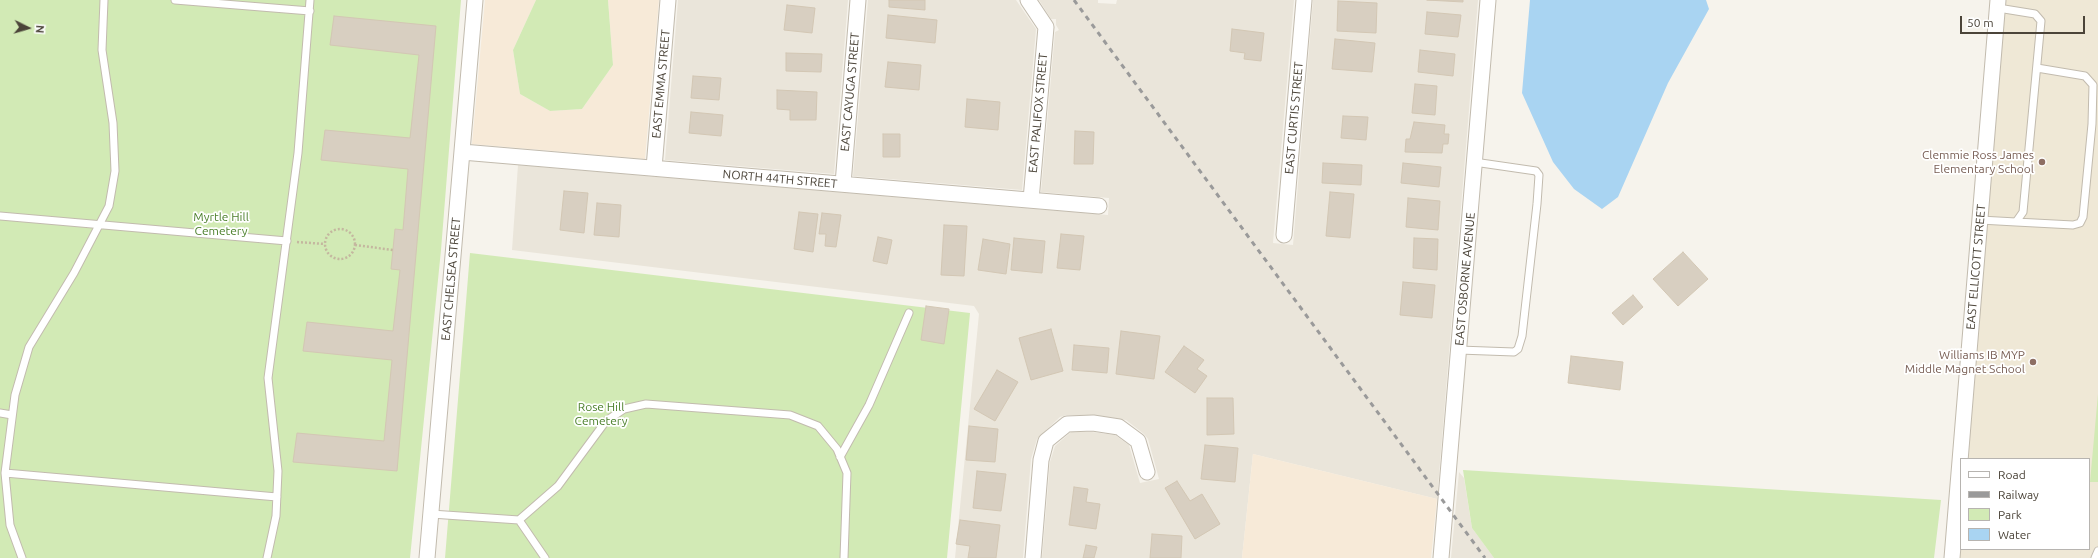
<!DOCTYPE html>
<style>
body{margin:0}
#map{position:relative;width:2098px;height:558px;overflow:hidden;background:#f6f3ec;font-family:Ubuntu,sans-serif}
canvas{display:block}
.legend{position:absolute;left:1960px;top:458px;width:130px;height:92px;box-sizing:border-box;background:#fff;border:1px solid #b7b4b0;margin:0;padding:5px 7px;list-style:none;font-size:12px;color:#4b4439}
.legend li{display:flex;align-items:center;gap:8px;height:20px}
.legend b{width:20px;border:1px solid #b7b4b0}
.north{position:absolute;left:8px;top:8px;width:40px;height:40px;-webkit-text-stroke:3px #fff;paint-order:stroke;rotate:95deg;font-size:11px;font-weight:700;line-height:16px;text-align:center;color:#4b4439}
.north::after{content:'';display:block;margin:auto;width:14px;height:18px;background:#4b4439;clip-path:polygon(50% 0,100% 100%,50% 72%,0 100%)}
.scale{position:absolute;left:1960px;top:16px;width:125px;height:18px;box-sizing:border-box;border:2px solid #4b4439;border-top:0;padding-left:5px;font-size:12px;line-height:14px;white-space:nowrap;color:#4b4439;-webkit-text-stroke:3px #fff;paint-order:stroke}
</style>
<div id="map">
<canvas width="2098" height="558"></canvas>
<ul class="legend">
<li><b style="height:5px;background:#fff"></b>Road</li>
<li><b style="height:5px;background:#9a9a9a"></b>Railway</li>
<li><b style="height:11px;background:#d2eab5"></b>Park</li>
<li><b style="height:11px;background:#a9d4f2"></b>Water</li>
</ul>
<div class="north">N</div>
<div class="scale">50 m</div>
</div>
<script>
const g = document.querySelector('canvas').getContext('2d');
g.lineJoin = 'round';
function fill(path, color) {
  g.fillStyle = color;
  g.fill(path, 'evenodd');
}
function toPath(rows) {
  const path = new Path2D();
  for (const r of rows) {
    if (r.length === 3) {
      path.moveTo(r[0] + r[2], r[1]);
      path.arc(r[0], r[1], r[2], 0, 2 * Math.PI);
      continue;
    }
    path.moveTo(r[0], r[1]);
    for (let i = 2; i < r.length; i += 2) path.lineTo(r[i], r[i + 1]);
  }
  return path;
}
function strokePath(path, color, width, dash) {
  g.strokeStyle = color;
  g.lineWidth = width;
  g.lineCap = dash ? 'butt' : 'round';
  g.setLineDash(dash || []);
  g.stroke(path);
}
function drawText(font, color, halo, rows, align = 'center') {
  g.font = font + ' Ubuntu,sans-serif';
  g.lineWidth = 3.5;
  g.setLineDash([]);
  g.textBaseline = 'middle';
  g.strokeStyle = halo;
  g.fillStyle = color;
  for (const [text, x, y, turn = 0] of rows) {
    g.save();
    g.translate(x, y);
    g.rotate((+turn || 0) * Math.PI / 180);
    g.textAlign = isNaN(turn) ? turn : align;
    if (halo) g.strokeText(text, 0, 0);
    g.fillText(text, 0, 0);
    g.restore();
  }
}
const residential = toPath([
 [678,0,848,0,834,174,665,160],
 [868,0,1016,0,1036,29,1022,190,853,176],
 [1039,0,1098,0,1098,3,1116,4,1117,0,1294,0,1273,243,1293,245,1313,0,1478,0,1437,499,1253,454,1242,558,1042,558,1050,462,1055,446,1071,432,1092,432,1115,435,1129,445,1140,483,1159,479,1148,439,1144,434,1126,420,1094,415,1066,415,1060,417,1037,439,1031,459,1023,558,955,558,979,314,974,306,512,250,518,165,1108,215,1109,198,1041,192,1055,32,1059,30,1056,25,1056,19,1051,19],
 [1459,472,1464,478,1472,528,1494,558,1451,558]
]);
const commercial = toPath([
 [485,0,536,0,513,50,520,94,550,111,582,109,613,65,608,0,659,0,645,159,472,144],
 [1253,454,1437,499,1431,558,1242,558]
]);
const education = toPath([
 [1998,0,2098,0,2098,558,1952,558],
 [1961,459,2089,459,2089,549,1961,549]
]);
const green = toPath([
 [0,0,461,0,441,250,410,558,0,558],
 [536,0,608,0,613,65,582,109,550,111,520,94,513,50],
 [470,253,970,313,947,558,445,558],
 [2098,394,2098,482,2090,482],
 [1463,470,1941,500,1934,558,1494,558,1472,528]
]);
const water = toPath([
 [1530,0,1706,0,1709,9,1668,83,1618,197,1602,209,1574,189,1553,162,1522,93]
]);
const building = toPath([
 [889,0,925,0,925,10,889,7,889,0],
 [1427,0,1463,0,1463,2,1427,0],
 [1338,1,1377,3,1376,33,1337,31,1338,1],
 [787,5,815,8,812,33,784,30,787,5],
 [1427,12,1461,15,1458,37,1425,34,1427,12],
 [888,15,937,20,935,43,886,38,888,15],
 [334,16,436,26,397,471,293,462,297,433,384,441,392,360,303,351,307,322,393,331,400,270,391,269,395,229,403,230,408,169,321,160,325,130,410,138,419,55,330,45,334,16],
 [1232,29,1264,33,1261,61,1244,59,1245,53,1230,51,1232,29],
 [1335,39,1375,43,1372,72,1332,69,1335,39],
 [1420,50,1455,54,1453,76,1418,72,1420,50],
 [786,53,822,54,821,72,786,71,786,53],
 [888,62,921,65,919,90,885,87,888,62],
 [693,76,721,78,719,100,691,98,693,76],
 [1415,84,1437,86,1435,115,1412,113,1415,84],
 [777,90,817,92,816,120,790,120,790,110,777,109,777,90],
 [967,99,1000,102,998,130,965,127,967,99],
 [691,112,723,115,721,136,689,133,691,112],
 [1343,116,1368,117,1366,140,1341,138,1343,116],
 [1414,122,1445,125,1444,134,1449,134,1448,144,1443,144,1442,153,1405,152,1406,139,1410,139,1414,122],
 [1075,131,1094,132,1093,164,1074,164,1075,131],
 [883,134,900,134,900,157,883,157,883,134],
 [1323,163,1362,165,1361,185,1322,183,1323,163],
 [1403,163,1441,167,1439,187,1401,183,1403,163],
 [564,191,588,193,584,233,560,230,564,191],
 [1330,192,1354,194,1350,238,1326,236,1330,192],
 [1408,198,1440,201,1438,230,1406,227,1408,198],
 [597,203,621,205,619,237,594,235,597,203],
 [799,212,818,214,813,252,794,249,799,212],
 [822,213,841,215,836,247,825,246,826,234,819,234,822,213],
 [944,225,967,226,964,276,941,275,944,225],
 [1061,234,1084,236,1080,270,1057,268,1061,234],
 [878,237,892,240,887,264,873,261,878,237],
 [1014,238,1045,241,1042,273,1011,270,1014,238],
 [1414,238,1438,239,1437,270,1413,268,1414,238],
 [983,239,1010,244,1006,274,978,270,983,239],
 [1683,252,1708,279,1678,306,1653,279,1683,252],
 [1403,282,1435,285,1432,318,1400,315,1403,282],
 [1633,295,1643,307,1623,325,1612,313,1633,295],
 [926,306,949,309,944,344,921,340,926,306],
 [1051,329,1063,371,1031,380,1019,338,1051,329],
 [1121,331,1160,336,1154,379,1116,374,1121,331],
 [1074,345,1109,348,1107,373,1072,370,1074,345],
 [1184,346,1204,360,1197,369,1207,376,1195,393,1165,372,1184,346],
 [1571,356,1623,362,1620,390,1568,383,1571,356],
 [997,370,1018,382,995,421,974,409,997,370],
 [1207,398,1233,398,1234,434,1207,435,1207,398],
 [969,426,998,429,995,462,966,460,969,426],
 [1205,445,1238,448,1235,482,1201,479,1205,445],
 [977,471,1006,474,1001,511,973,508,977,471],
 [1177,481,1190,501,1202,494,1220,524,1195,539,1165,488,1177,481],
 [1074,487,1088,489,1086,502,1100,504,1096,529,1069,525,1074,487],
 [960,520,1000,525,996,558,968,558,970,546,956,544,960,520],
 [1152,534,1182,536,1181,558,1150,558,1152,534],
 [1086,545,1097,547,1094,558,1083,558,1086,545]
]);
const path = toPath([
 [340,244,15],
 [297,242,325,244],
 [355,245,393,250]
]);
const service = toPath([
 [175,0,310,11],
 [0,216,287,241],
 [1980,220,2016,222,2023,212,2041,21,2035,14,1998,8],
 [2016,222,2073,225,2080,223,2083,217,2092,124,2093,85,2085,76,2037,68],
 [1459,350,1514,352,1518,349,1522,336,1537,204,1539,175,1536,171,1474,162],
 [0,413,12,415],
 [840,457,869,405,909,313],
 [5,473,277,497],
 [431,514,519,520,558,486,606,421,624,409,646,404,790,415,818,426,837,449,847,473,844,558],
 [519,520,545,558],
 [22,558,10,525,5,473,15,395,29,347,74,273,109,206,115,171,113,123,102,50,104,0],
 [267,558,276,516,278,471,268,378,298,153,310,0],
 [2095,558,2098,551]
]);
const minor = toPath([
 [1028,0,1046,27,1031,200],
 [462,152,1099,206],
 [654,168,668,0],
 [843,184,858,0],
 [1284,235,1304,0],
 [427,558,475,0],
 [1033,558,1041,460,1046,441,1067,424,1093,423,1119,427,1138,441,1147,472],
 [1441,558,1488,0],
 [1952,558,1998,0]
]);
const rail = toPath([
 [1074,0,1485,558]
]);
const markers = [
 [2042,162,4,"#8d6e63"],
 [2033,362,4,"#8d6e63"]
];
const streetNames = [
 ["EAST EMMA STREET",661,84,-85],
 ["EAST CAYUGA STREET",850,92,-85],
 ["EAST PALIFOX STREET",1038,113,-85],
 ["EAST CURTIS STREET",1294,118,-85],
 ["NORTH 44TH STREET",780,179,5],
 ["EAST ELLICOTT STREET",1976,267,-85],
 ["EAST CHELSEA STREET",451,279,-85],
 ["EAST OSBORNE AVENUE",1465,279,-85]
];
const educationNames = [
 ["Clemmie Ross James",2034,155],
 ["Elementary School",2034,169],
 ["Williams IB MYP",2025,355],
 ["Middle Magnet School",2025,369]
];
const parkNames = [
 ["Myrtle Hill",221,217],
 ["Cemetery",221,231],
 ["Rose Hill",601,407],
 ["Cemetery",601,421]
];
fill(residential, '#eae5da');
fill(commercial, '#f7ead8');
fill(education, '#efe8d6');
fill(green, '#d2eab5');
fill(water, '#a9d4f2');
fill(building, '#d8cfc1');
strokePath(building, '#d3c7b4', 1);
strokePath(service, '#c2bbae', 9);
strokePath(minor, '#c2bbae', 17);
strokePath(path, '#c4b79f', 2.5, [2, 2]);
strokePath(service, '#fff', 7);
strokePath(minor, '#fff', 15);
strokePath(rail, '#9a9a9a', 3, [5, 5]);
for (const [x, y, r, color] of markers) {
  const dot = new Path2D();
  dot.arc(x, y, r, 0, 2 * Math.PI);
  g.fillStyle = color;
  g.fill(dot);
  strokePath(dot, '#fff', 1.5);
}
drawText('12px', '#4b4439', '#fff', streetNames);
drawText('12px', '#785e54', '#fff', educationNames, 'right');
drawText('12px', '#4a7f2a', '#fff', parkNames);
</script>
